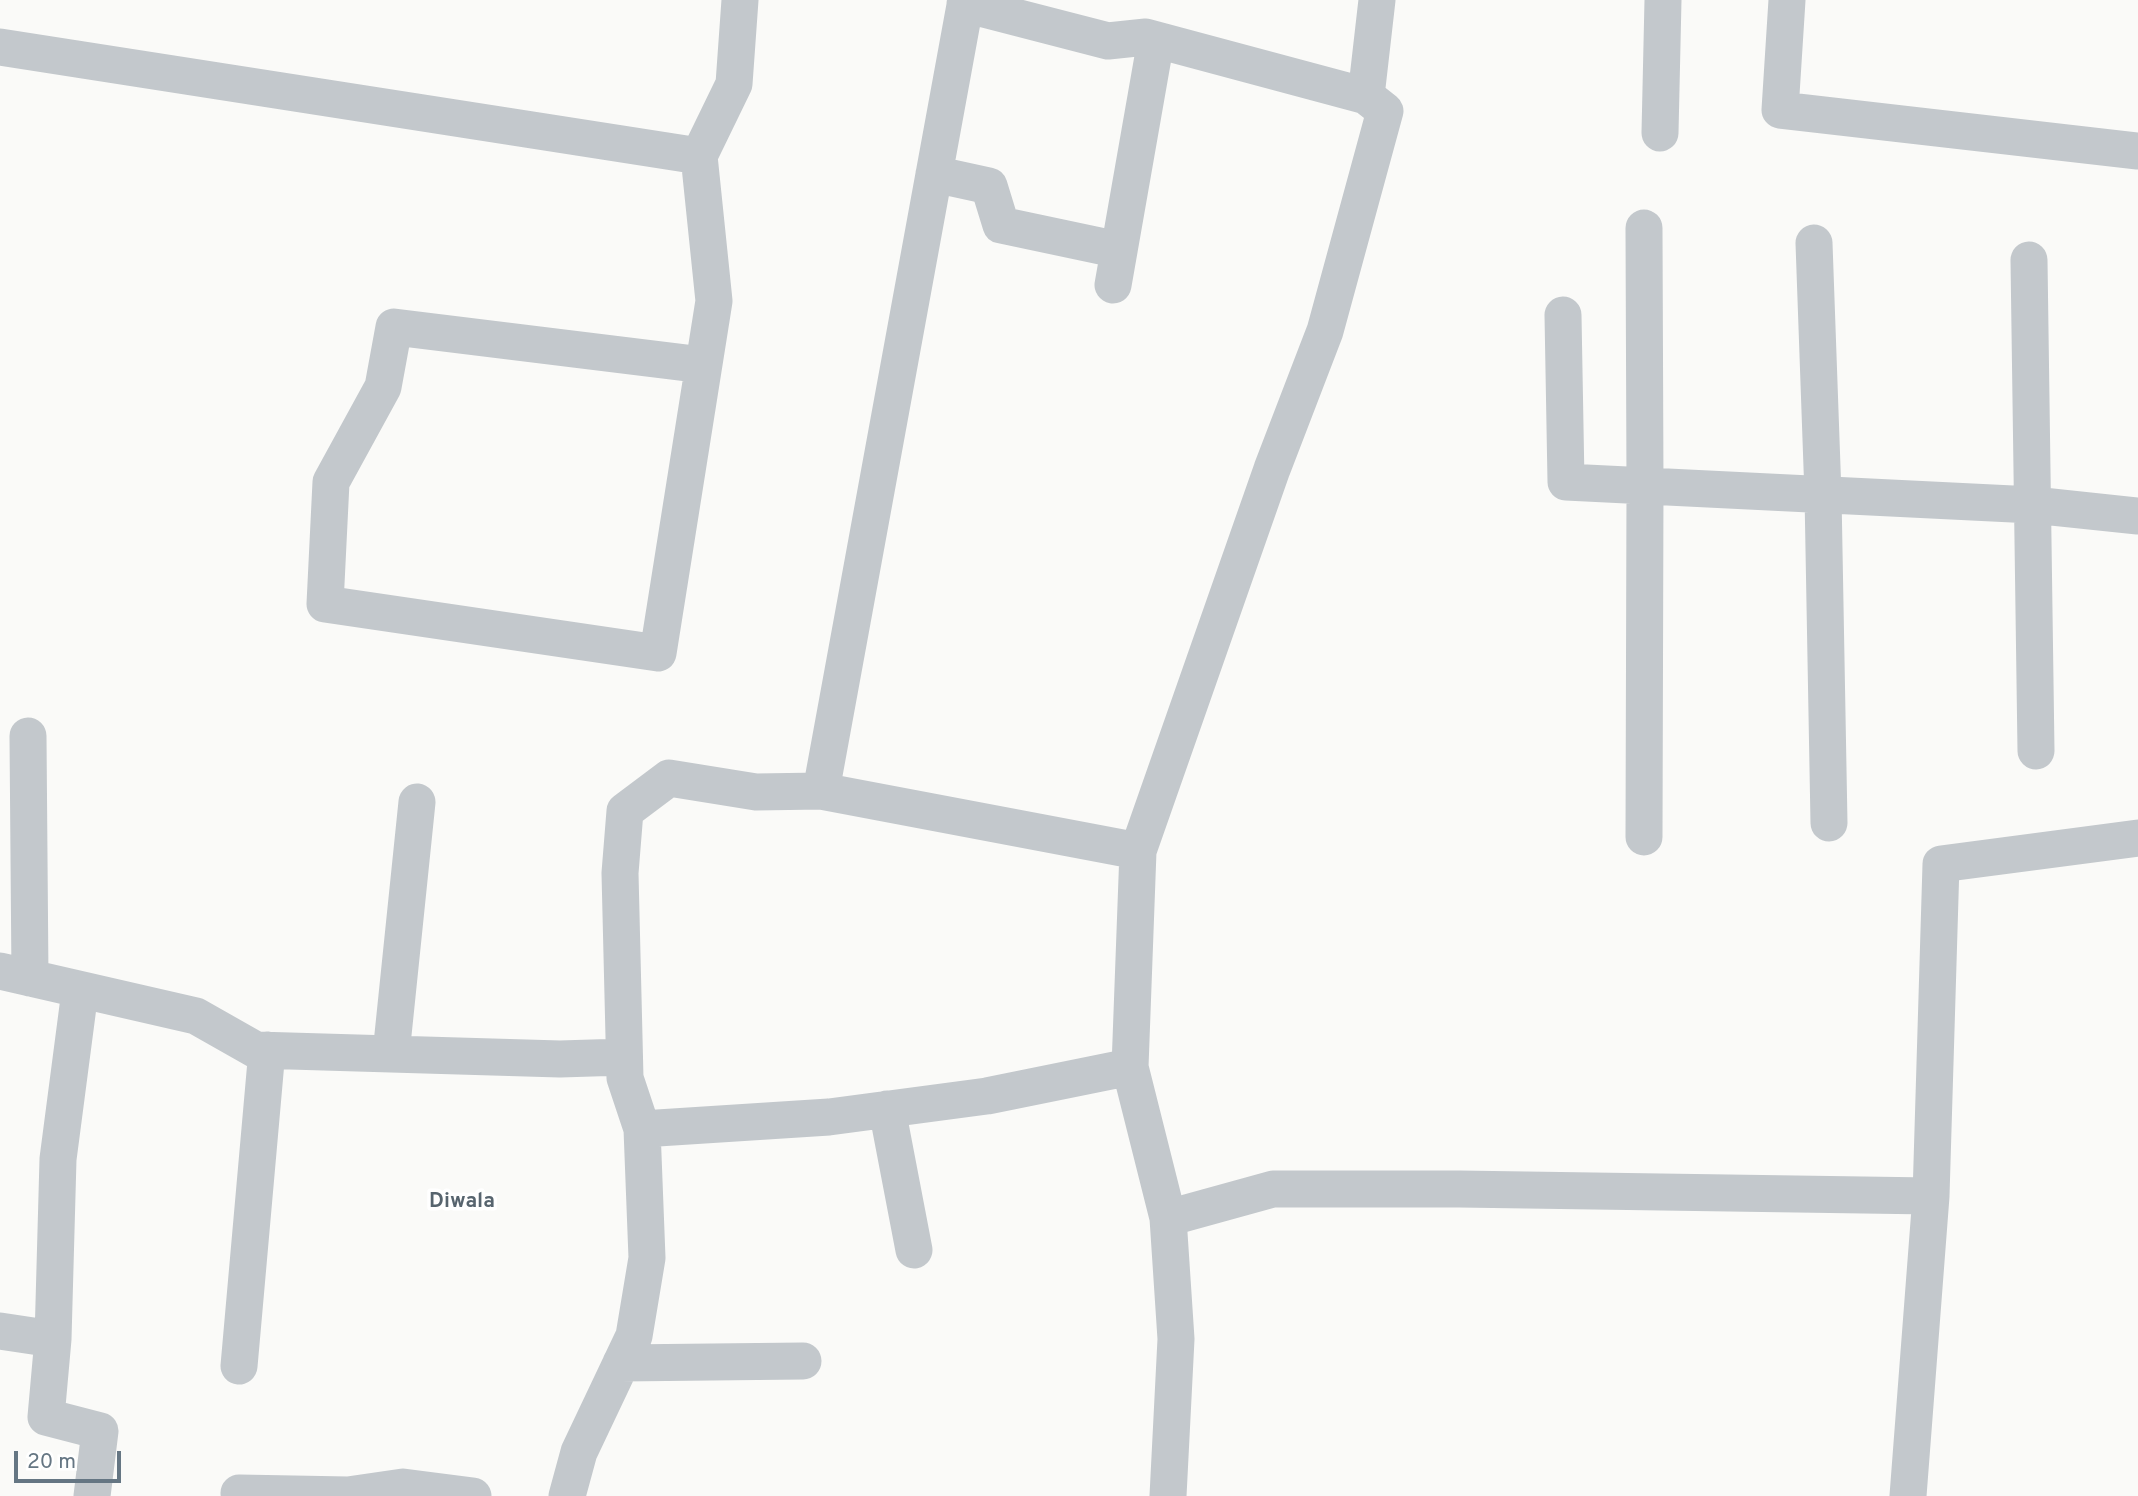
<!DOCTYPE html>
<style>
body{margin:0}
#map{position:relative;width:2138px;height:1496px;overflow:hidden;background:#fafaf8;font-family:Overpass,sans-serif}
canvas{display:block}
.scale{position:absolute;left:14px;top:1451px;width:107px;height:32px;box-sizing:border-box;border:4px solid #657683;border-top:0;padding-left:9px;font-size:21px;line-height:24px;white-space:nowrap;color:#657683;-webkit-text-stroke:5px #fff;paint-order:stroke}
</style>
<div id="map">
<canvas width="2138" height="1496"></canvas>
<div class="scale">20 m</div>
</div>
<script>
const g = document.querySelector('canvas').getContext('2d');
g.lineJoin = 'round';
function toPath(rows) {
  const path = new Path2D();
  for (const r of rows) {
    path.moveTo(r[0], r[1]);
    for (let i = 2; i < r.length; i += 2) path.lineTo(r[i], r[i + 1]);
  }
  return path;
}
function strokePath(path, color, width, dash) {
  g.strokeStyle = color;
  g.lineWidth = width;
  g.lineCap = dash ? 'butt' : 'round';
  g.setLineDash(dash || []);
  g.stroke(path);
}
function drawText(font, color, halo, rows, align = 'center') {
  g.font = font + ' Overpass,sans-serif';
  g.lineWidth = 7;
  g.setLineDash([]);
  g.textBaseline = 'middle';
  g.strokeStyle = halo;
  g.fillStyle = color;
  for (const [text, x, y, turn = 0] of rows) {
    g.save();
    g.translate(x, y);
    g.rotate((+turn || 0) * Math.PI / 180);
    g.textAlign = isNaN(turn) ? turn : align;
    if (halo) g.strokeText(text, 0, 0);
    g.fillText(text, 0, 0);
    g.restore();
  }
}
const minor = toPath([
 [1787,0,1780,110,2138,151],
 [965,4,1108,41,1146,37,1366,96,1377,0],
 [0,47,699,156,734,84,740,0],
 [1660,133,1663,0],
 [699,156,714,301,658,653,325,604,331,482,383,387,394,327,703,365],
 [934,174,989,186,1001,225,1119,250],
 [1644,228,1645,486,1644,837],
 [1814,243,1823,495,1829,823],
 [2029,260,2036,751],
 [1113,285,1156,40],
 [1563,315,1566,482,2033,505,2138,516],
 [28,736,30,978],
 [821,791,966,0],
 [0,971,196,1016,256,1050,560,1059,624,1057],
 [80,991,58,1159,53,1339,46,1417,100,1431,92,1496],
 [391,1054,417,802],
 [887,1109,914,1250],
 [642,1129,829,1117,987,1096,1130,1067],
 [1168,1218,1273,1189,1459,1189,1931,1196],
 [0,1331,53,1339],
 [621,1363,803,1361],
 [239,1366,267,1050],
 [239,1493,348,1495,403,1487,473,1496],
 [567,1496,579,1452,634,1336,647,1258,642,1129,625,1078,620,873,625,811,669,778,756,792,821,791,1138,851],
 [1168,1496,1176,1339,1168,1218,1130,1067,1138,851,1272,469,1325,331,1385,111,1366,96],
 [1908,1496,1931,1196,1941,864,2138,838]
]);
const neighbourhoodNames = [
 ["Diwala",462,1203]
];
strokePath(minor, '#c3c8cc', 37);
drawText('bold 21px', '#57646e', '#fff', neighbourhoodNames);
</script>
